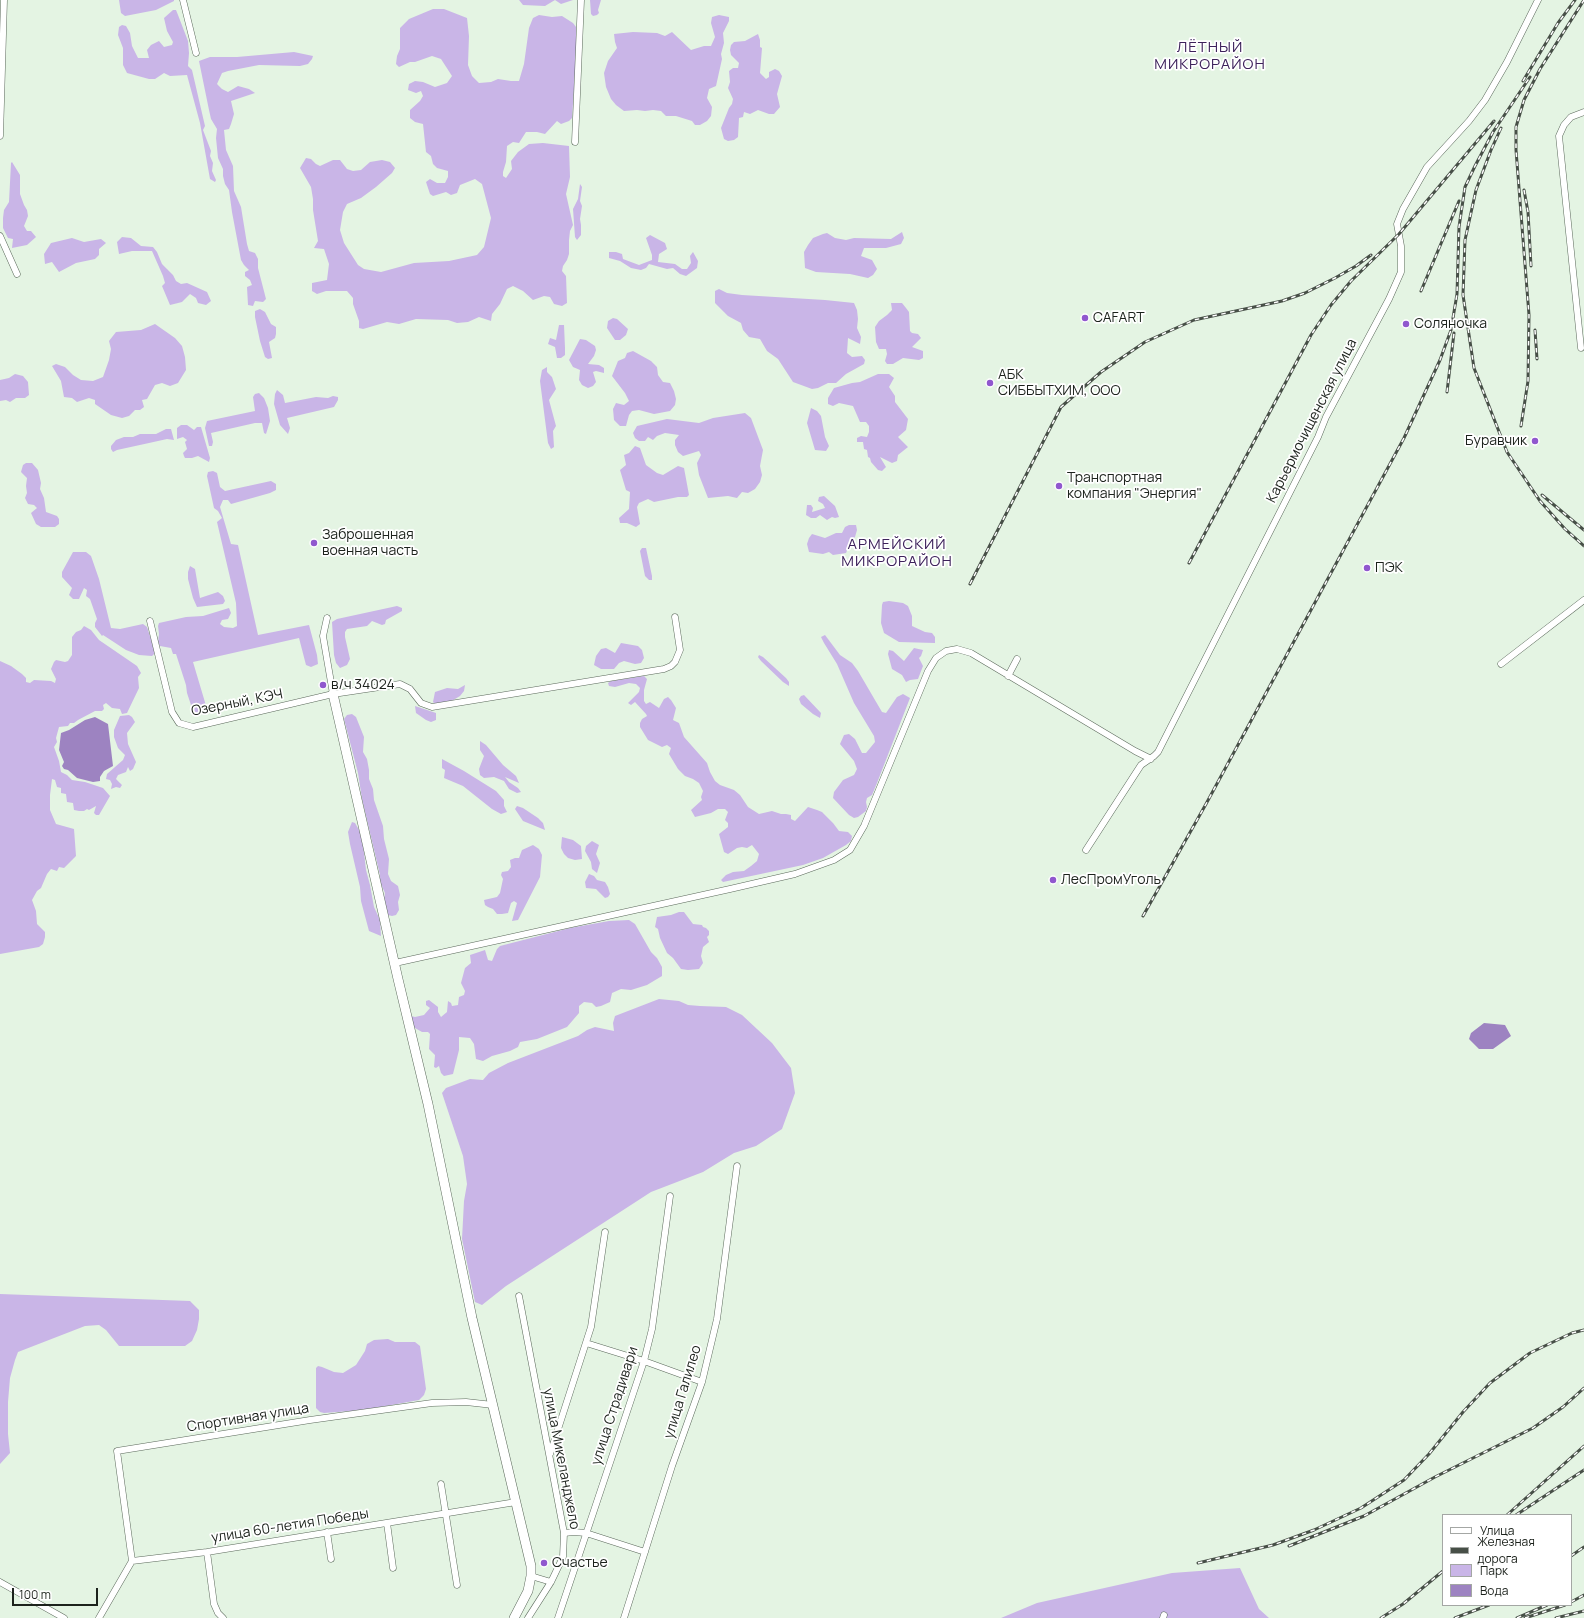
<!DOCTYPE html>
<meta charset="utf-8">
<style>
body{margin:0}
#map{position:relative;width:1584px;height:1618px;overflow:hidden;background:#e4f4e3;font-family:Manrope,sans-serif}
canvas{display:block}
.legend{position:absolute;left:1442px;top:1514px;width:130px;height:92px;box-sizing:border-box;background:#fff;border:1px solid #a4a7a4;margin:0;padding:5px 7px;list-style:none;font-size:12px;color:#1c221c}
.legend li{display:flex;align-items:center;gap:8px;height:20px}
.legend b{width:20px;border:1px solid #a4a7a4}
.scale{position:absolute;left:12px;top:1588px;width:86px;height:18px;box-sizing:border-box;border:2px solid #1c221c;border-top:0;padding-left:5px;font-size:12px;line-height:14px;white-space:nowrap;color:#1c221c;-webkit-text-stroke:3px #fff;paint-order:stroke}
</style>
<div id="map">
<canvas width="1584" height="1618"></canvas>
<ul class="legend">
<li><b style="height:5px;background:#fff"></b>Улица</li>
<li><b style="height:5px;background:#474f47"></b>Железная дорога</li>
<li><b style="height:11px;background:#c9b5e7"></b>Парк</li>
<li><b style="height:11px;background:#9d83c1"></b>Вода</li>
</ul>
<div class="scale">100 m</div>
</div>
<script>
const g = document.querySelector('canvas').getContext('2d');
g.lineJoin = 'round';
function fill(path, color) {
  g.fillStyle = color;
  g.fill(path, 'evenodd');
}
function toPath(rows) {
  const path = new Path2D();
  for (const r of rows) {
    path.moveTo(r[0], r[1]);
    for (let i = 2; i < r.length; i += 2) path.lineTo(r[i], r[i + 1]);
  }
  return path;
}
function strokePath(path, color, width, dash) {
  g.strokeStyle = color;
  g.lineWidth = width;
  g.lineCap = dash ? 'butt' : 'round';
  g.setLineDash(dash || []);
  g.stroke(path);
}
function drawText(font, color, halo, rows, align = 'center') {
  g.font = font + ' Manrope,sans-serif';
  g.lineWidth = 3.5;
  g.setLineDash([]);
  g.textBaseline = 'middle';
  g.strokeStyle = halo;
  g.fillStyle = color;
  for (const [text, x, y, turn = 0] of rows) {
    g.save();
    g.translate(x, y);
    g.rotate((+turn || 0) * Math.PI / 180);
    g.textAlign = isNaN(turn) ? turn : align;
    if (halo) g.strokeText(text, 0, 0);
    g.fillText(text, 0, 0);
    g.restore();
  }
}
const green = toPath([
 [119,0,174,0,174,1,156,10,125,16,121,13],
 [519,0,573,0,561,4,555,0,545,6,523,5],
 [590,0,601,0,598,10,599,13,597,15,593,16,591,14],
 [433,9,444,9,467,18,469,36,468,65,472,76,479,83,491,82,498,79,511,81,519,81,524,64,529,28,533,18,539,15,552,17,562,16,573,23,576,27,576,60,572,118,569,121,561,124,557,121,545,134,537,132,526,132,519,143,513,142,507,146,506,162,503,172,503,176,506,178,512,169,511,161,518,152,529,144,543,143,569,146,570,177,566,194,573,225,570,231,569,240,569,254,567,260,563,266,562,271,566,276,567,303,562,306,554,304,550,297,544,296,533,300,523,291,513,286,507,289,500,304,492,314,491,321,479,317,468,322,457,323,448,320,416,319,399,324,387,322,363,329,359,328,359,321,353,304,353,298,347,291,326,291,317,294,312,291,312,283,327,280,329,264,324,249,314,248,318,241,313,210,313,199,311,187,300,168,306,158,311,159,316,164,320,166,333,160,340,160,347,169,353,171,361,170,370,162,382,160,390,162,395,168,392,173,376,187,361,198,347,204,343,212,340,230,344,243,358,265,364,269,381,272,414,263,449,261,477,255,484,247,491,218,482,184,475,179,460,185,457,193,451,195,446,192,433,196,430,194,426,182,430,179,437,183,445,183,448,177,448,171,437,168,433,164,431,156,426,152,423,124,415,122,410,118,410,110,420,101,423,96,421,91,416,93,408,90,409,84,415,81,423,82,435,87,447,83,452,76,441,59,432,56,415,62,410,62,399,67,396,64,397,56,400,49,400,28,409,19],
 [173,10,176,10,178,15,188,41,189,53,188,66,192,70,205,126,203,130,211,151,210,156,213,163,212,171,216,180,215,182,210,179,200,123,187,75,170,76,164,73,155,79,149,79,127,73,123,65,123,48,118,35,119,27,122,25,126,26,130,33,132,46,138,58,149,58,147,50,151,45,159,41,164,47,172,45,173,42,167,31,164,18],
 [719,15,729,17,729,21,723,33,724,43,721,54,722,59,716,86,709,89,707,98,712,107,711,116,707,121,700,125,695,125,692,121,676,116,666,116,661,111,653,110,645,111,637,110,624,111,616,105,611,99,606,87,604,73,608,61,617,48,615,42,614,34,633,32,657,33,665,36,672,32,691,50,704,46,711,46,715,37,711,23,712,17],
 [758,34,760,40,760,47,762,48,760,73,766,79,769,77,769,72,775,69,779,71,782,76,777,94,780,107,774,114,769,114,758,110,750,114,744,112,743,117,739,118,738,137,734,140,728,141,724,139,721,128,729,108,732,104,733,99,728,88,730,82,729,71,733,68,738,68,739,63,731,55,730,50,731,45,734,42,745,41],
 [294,52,313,56,312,59,308,64,300,66,259,65,228,71,222,73,217,84,222,89,228,92,238,86,249,89,255,93,231,101,234,114,231,124,229,129,224,130,226,150,233,166,234,191,241,207,247,244,249,251,255,253,258,259,258,268,266,299,263,302,255,301,253,306,248,305,247,287,252,285,250,280,245,276,245,272,249,270,244,265,241,260,232,212,229,190,225,184,223,176,223,169,218,158,216,138,217,129,211,119,209,110,199,61,210,57,237,57],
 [12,162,20,175,20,194,24,205,27,210,28,216,24,226,27,231,31,231,36,237,27,245,12,248,13,239,8,238,3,228,3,218,4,210,9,202,11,163],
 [580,184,582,187,580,201,582,206,580,219,581,225,581,235,577,240,575,237,573,209,578,199],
 [902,232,904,238,901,244,886,248,864,248,861,256,872,260,877,269,873,275,868,278,850,274,816,272,805,268,804,252,808,245,813,238,823,234,827,233,835,238,846,240,854,238,891,239],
 [650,235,665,243,667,249,659,254,658,262,675,264,682,269,687,269,691,263,690,256,693,252,698,261,697,268,686,276,680,274,673,268,667,269,649,264,646,268,641,270,631,268,620,261,609,258,609,252,616,252,622,254,623,259,639,265,652,260,652,255,646,238],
 [122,237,131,238,141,246,153,247,157,252,162,264,173,275,176,281,181,284,187,283,207,292,211,301,206,305,198,303,196,298,190,294,182,302,170,305,162,286,165,283,163,276,152,251,132,251,119,254,117,242],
 [72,238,84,242,101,239,106,243,99,249,99,255,95,259,76,263,59,272,52,262,45,264,44,254,51,243],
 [719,289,727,293,742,295,825,300,854,303,857,310,858,319,857,328,861,337,860,344,848,338,847,353,852,357,862,356,865,360,864,364,846,374,836,383,828,383,818,388,812,389,793,382,778,359,767,351,760,339,749,337,743,330,741,323,728,316,715,303,715,291],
 [891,303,902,303,906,308,909,312,910,331,912,333,918,334,921,338,912,347,923,351,923,358,919,360,903,358,893,364,887,364,885,361,887,354,886,349,879,349,876,342,875,327,879,321,887,315,892,310],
 [260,309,265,312,271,324,276,327,276,334,275,338,269,342,272,358,268,359,265,357,260,341,255,317,255,311],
 [613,318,617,319,628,329,626,335,620,340,615,340,607,328,608,321],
 [155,324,175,338,182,346,185,357,186,370,178,383,170,386,162,383,155,385,147,399,142,400,144,407,140,410,135,410,129,416,122,418,111,415,95,404,95,400,89,398,77,402,72,398,64,397,61,381,52,366,56,364,65,367,73,375,81,380,93,381,103,377,109,360,111,349,109,341,116,332,141,330],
 [559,325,564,325,565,348,565,355,561,358,557,358,555,347,548,344,550,338,556,340],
 [580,339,586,340,595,346,596,350,594,356,588,364,599,365,604,368,604,373,596,371,593,372,596,382,593,386,588,388,582,385,579,380,580,370,573,367,569,360],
 [633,351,651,361,657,367,658,375,663,382,670,383,674,391,676,399,675,405,670,411,654,414,639,410,632,411,629,415,626,426,620,426,614,420,613,409,616,403,624,405,629,401,625,393,612,376,618,361,625,358,627,353],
 [547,367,547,372,552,377,556,389,549,400,556,426,553,431,554,447,551,449,548,443,540,381,542,370],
 [15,374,23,376,28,382,29,395,25,398,16,398,10,402,6,400,0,401,0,380,9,378],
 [878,374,889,374,894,378,889,387,895,396,895,402,908,419,906,430,898,437,908,447,898,455,897,461,892,463,880,457,886,467,882,471,878,470,871,462,870,458,868,457,867,450,864,449,863,442,857,442,857,438,861,436,867,437,869,432,869,426,866,422,860,422,853,406,839,403,833,406,828,404,828,398,834,388,852,383,860,382],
 [277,390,283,395,285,403,316,397,328,398,333,396,338,397,338,400,334,407,287,418,290,428,288,434,280,425,274,404,275,394],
 [259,393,264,398,268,408,270,421,266,434,264,433,262,423,255,423,211,433,213,442,212,446,209,446,205,428,207,421,255,411,253,397,255,394],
 [811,408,817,411,821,416,825,437,829,446,826,451,815,450,807,423],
 [745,413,751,418,763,450,760,466,762,475,760,482,755,489,748,493,742,492,737,498,728,496,708,498,699,475,697,463,701,455,699,451,683,456,678,452,675,445,675,440,679,435,665,433,657,436,653,440,648,437,645,441,639,441,635,438,633,433,637,426,667,419,699,423,713,418],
 [181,425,187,425,194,430,197,427,201,427,210,458,209,462,198,456,192,458,185,458,184,456,183,453,187,449,185,442,187,440,183,437,177,439,177,428],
 [166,429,171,429,174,440,167,439,149,443,117,450,113,452,111,449,111,446,116,440,124,437,133,437,140,434,156,434],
 [635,446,640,448,646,465,657,473,663,475,678,466,684,468,689,495,687,497,678,497,654,502,648,499,639,503,637,507,640,524,636,527,627,523,620,523,619,518,629,509,630,492,626,490,620,470,626,465,624,455,629,453],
 [26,463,32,463,38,470,41,483,40,489,44,498,46,512,57,516,59,519,59,524,55,527,41,527,36,524,31,513,37,508,34,505,28,504,25,498,27,493,26,486,27,478,21,472,23,465],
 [213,471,217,473,220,487,225,491,271,481,276,484,276,490,270,493,231,504,228,500,223,500,220,507,231,544,238,545,258,635,309,625,317,655,318,664,311,667,306,665,299,638,193,662,207,709,204,712,197,713,193,711,187,693,186,685,176,654,173,654,171,648,160,646,158,642,159,634,158,626,159,623,186,617,203,616,229,608,231,613,228,619,222,620,220,624,224,627,233,628,237,626,236,603,217,522,222,518,218,511,214,508,207,476,208,472],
 [824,496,835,506,839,517,835,518,832,517,827,520,820,515,816,518,811,518,806,515,807,505,811,505,813,508,812,512,825,508,823,504,818,501,819,497],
 [849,525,856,525,857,530,855,537,851,541,846,553,833,555,829,552,823,554,809,552,807,544,809,538,812,534,825,538,836,533,842,533,845,527],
 [642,548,646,548,652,576,652,580,649,580,645,576,640,551],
 [73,552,86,552,91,556,99,579,111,628,120,629,143,624,147,627,152,642,155,653,152,656,139,655,126,650,103,635,102,636,95,627,95,623,97,619,90,599,86,596,87,590,84,588,79,599,73,599,69,595,72,588,62,577,62,572],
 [190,566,195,569,200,598,218,592,223,596,225,601,223,604,197,607,193,598,188,579,188,572],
 [889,601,903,603,908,606,912,616,912,626,925,632,932,633,935,637,935,643,899,642,884,633,881,623,882,605,883,602],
 [397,606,402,608,402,611,386,620,385,624,382,625,372,621,367,626,347,629,345,632,345,637,350,659,347,665,340,668,336,663,334,655,332,622,337,619],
 [84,626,91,630,99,640,137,666,141,673,138,677,139,688,127,713,122,714,120,709,112,708,106,703,103,705,104,709,102,711,95,711,78,720,74,723,70,723,68,726,59,727,56,738,57,742,54,747,59,761,61,772,67,775,72,780,85,782,103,788,110,796,99,815,96,815,94,813,96,806,89,810,87,809,84,811,79,811,74,810,73,803,67,802,66,794,61,793,61,788,57,787,55,780,52,779,50,795,50,810,56,824,74,829,76,856,64,868,59,867,57,871,51,869,47,874,41,888,37,891,32,900,36,911,37,924,45,932,45,937,43,944,39,947,0,954,0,661,11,666,22,674,26,678,26,682,30,683,34,680,51,681,55,683,56,679,51,669,54,662,56,660,65,662,68,661,72,655,72,637,76,632,81,630],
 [825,635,840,655,852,663,858,671,882,712,886,713,897,697,903,694,910,698,877,783,872,795,867,798,866,802,867,807,866,811,858,817,854,818,849,815,833,798,834,792,843,780,854,775,857,769,854,761,840,744,844,735,849,734,855,739,862,753,866,753,875,742,874,736,854,703,837,664,824,643,821,637],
 [621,643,638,646,642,650,644,658,641,663,635,664,624,661,619,663,614,669,601,669,594,665,596,656,601,649,606,648,615,653],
 [914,648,923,650,921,656,919,658,923,666,918,679,910,680,906,682,902,675,892,669,888,654,889,650,893,651,904,661],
 [759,655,763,657,786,678,789,682,789,686,783,682,761,661,758,657],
 [644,676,647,679,644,690,644,701,646,704,650,702,659,708,664,699,668,697,671,700,676,708,673,720,679,723,684,737,707,763,710,772,715,781,720,785,734,790,740,795,748,807,759,814,772,811,781,814,786,814,791,815,791,819,795,821,808,807,817,810,822,812,833,823,839,831,848,832,852,836,851,841,846,845,823,858,803,865,723,882,721,880,726,875,733,872,744,871,751,866,757,861,759,854,752,845,747,848,742,847,737,848,728,854,724,852,719,834,728,827,728,823,725,820,728,812,725,809,718,809,711,813,695,817,691,810,702,800,701,797,703,791,699,783,693,779,685,776,678,769,669,754,671,748,667,745,662,747,648,740,640,727,640,723,642,719,647,716,646,714,635,702,631,705,628,703,639,692,640,688,636,684,629,683,615,687,609,686,608,683,611,681],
 [465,685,464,691,460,696,450,702,435,704,433,702,435,692,447,688,458,689],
 [804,695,821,713,820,718,813,714,801,704,799,699,801,696],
 [415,706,436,713,436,720,431,722,426,720,416,713],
 [352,714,356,717,364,737,363,752,367,759,369,770,369,779,373,789,374,800,383,826,384,839,389,859,388,874,391,881,398,886,400,895,398,902,399,910,396,915,392,916,388,915,384,899,385,893,380,882,380,875,362,799,358,773,344,719,347,715],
 [129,715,132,717,135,722,127,733,128,744,136,762,133,769,130,771,128,767,126,772,118,775,116,779,122,785,120,788,116,787,111,789,112,784,110,780,106,779,107,774,123,760,125,755,118,748,114,737,114,730,120,716],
 [480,741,486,745,503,765,516,776,519,783,505,777,509,782,518,788,521,792,517,793,509,789,504,781,494,777,484,778,480,775,479,769,484,756,480,750],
 [442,759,464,771,496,791,504,800,504,806,507,812,501,814,492,809,463,786,444,778,445,770,442,768],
 [517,806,523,808,538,818,543,823,545,830,523,821,515,809],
 [352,822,355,823,362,835,366,870,370,885,374,907,380,920,381,936,369,931,361,901,360,887,350,844,348,832],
 [562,837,573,840,581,846,582,859,575,860,568,858,564,854,561,848],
 [592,841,599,845,596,854,600,863,597,873,592,869,591,862,585,851,586,846],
 [533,845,539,849,542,855,540,877,518,920,512,921,517,903,514,901,511,903,508,913,502,914,497,914,493,909,488,907,485,905,484,900,497,897,500,893,503,879,501,875,502,872,508,871,511,867,510,860,515,858,519,858,522,850],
 [589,874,594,876,597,880,605,882,608,887,610,894,608,897,605,898,596,889,586,888,585,882],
 [679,912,684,912,693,924,702,925,703,927,706,928,709,931,709,935,707,937,709,942,703,947,701,956,703,963,699,969,688,970,681,969,673,958,667,953,660,938,658,929,655,927,657,917,671,915],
 [629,920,635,924,651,952,657,958,662,967,662,976,647,985,631,990,621,989,612,993,610,1002,601,1006,596,1007,592,1003,584,1002,579,1006,579,1013,567,1027,537,1039,520,1042,518,1047,510,1051,492,1056,483,1061,476,1059,474,1044,470,1038,459,1037,459,1050,453,1074,444,1076,441,1073,439,1066,436,1068,434,1067,435,1055,429,1049,430,1034,428,1032,422,1032,415,1028,410,1021,411,1016,415,1017,424,1015,430,1008,426,1005,426,1001,429,1000,438,1007,438,1012,441,1017,447,1012,448,1001,451,1003,452,1006,458,1005,459,997,464,995,465,991,461,983,465,968,471,963,470,955,485,950,488,960,492,961,497,949,500,946,570,928,609,921],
 [659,999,679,1001,688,1005,700,1006,726,1007,742,1015,772,1043,791,1068,795,1093,782,1129,756,1146,734,1153,703,1172,651,1192,506,1286,482,1305,475,1302,462,1239,464,1201,467,1184,463,1156,442,1093,446,1088,470,1079,483,1080,489,1073,508,1063,578,1036,587,1030,595,1027,614,1031,613,1023,615,1016],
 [0,1294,190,1301,199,1310,199,1319,197,1330,192,1341,185,1346,119,1346,106,1330,99,1325,85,1326,18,1352,15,1360,10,1378,8,1402,8,1434,10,1453,0,1464],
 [388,1339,395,1342,415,1342,420,1346,426,1389,424,1395,419,1400,364,1410,324,1413,320,1412,316,1408,316,1368,318,1366,322,1367,334,1372,343,1373,356,1365,365,1351,367,1344,374,1340],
 [1240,1568,1259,1609,1269,1618,1001,1618,1037,1603,1172,1573]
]);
const water = toPath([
 [95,717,108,724,113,766,104,771,100,777,100,781,93,782,77,778,68,770,64,769,62,766,64,762,59,750,61,733,69,730,85,720],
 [1484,1023,1505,1025,1511,1036,1493,1049,1479,1049,1469,1039,1471,1033]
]);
const street = toPath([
 [183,0,196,53],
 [0,136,4,0],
 [575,142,581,0],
 [0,236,17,274],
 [1581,348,1559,136,1564,125,1571,117,1584,112],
 [327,618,323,636,333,694],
 [150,621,172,712,179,723,193,727,333,694,400,684,410,689,421,703,432,707,664,669,671,666,675,662,680,650,675,617],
 [1501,664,1584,600],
 [1008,676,1017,659],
 [1086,850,1141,765,1154,756,1158,752,1318,437,1326,417,1389,299,1401,272,1401,246,1397,224,1403,209,1427,167,1469,121,1485,100,1507,62,1538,0],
 [395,963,730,889,795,874,834,860,850,850,864,826,928,671,936,658,946,651,957,649,971,653,1135,751,1151,759],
 [519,1296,564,1533,563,1557,551,1582,528,1618],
 [586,1343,644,1361,702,1382],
 [550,1454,591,1327,605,1232],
 [441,1484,457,1585],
 [387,1523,393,1568],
 [327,1532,331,1559],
 [564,1533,574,1532,586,1533,645,1552],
 [207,1552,214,1604,218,1613,223,1618],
 [132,1561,117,1451,310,1420,432,1403,466,1402,493,1405],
 [531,1576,551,1582],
 [0,1582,64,1618],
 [99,1618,132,1561,207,1552,516,1502],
 [558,1618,644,1361,652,1329,670,1196],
 [624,1618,672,1466,702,1382,717,1319,737,1166],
 [1163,1618,1164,1615]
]);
const secondary = toPath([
 [333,694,398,979,428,1104,472,1318,531,1566,531,1576,528,1591,514,1618]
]);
const rail = toPath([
 [1523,81,1558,23,1575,0],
 [1501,128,1491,150,1476,190,1465,240,1463,295,1474,368,1507,452,1540,501,1565,529,1584,546],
 [1524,190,1528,212,1531,266],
 [1421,291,1459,201],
 [1535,330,1537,359],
 [1447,392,1454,333],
 [1521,426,1528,381,1529,315,1516,150,1516,127,1524,100,1540,69,1584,0],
 [1542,495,1584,530],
 [1189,563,1311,335,1331,305,1351,281,1399,234,1494,121],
 [970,584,1061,407,1101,372,1145,342,1194,320,1282,301,1305,293,1335,278,1356,266,1371,255],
 [1143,916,1206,804,1404,438,1440,360,1451,330,1457,294,1459,227,1465,187,1475,166,1493,132,1530,77],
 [1507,1515,1584,1446],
 [1516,1515,1584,1470],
 [1289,1546,1364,1516,1435,1477,1533,1428,1563,1407,1584,1388],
 [1571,1556,1584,1547],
 [1198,1563,1273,1545,1314,1530,1361,1508,1404,1480,1429,1454,1463,1412,1490,1383,1530,1353,1572,1333,1584,1330],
 [1571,1602,1584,1595],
 [1381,1618,1403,1604,1443,1571],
 [1455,1618,1489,1605],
 [1517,1618,1547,1605],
 [1525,1618,1565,1605],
 [1556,1618,1584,1611]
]);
const markers = [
 [1085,318,4,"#9057ce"],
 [1406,324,4,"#9057ce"],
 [990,383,4,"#9057ce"],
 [1535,441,4,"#9057ce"],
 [1059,486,4,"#9057ce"],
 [314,543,4,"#9057ce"],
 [1367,568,4,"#9057ce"],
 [323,685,4,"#9057ce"],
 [1053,880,4,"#9057ce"],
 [544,1563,4,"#9057ce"]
];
const poiNames = [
 ["CAFART",1093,318],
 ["Соляночка",1414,324],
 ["АБК",998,375],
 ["СИББЫТХИМ, ООО",998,391],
 ["Буравчик",1527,441,"right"],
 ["Транспортная",1067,478],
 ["компания \"Энергия\"",1067,494],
 ["Заброшенная",322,535],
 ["военная часть",322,551],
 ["ПЭК",1375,568],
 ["в/ч 34024",331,685],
 ["ЛесПромУголь",1061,880],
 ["Счастье",552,1563]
];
const streetNames = [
 ["Карьермочищенская улица",1312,421,-63],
 ["Озерный, КЭЧ",237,703,-11],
 ["улица Галилео",683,1392,-73],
 ["улица Страдивари",615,1406,-72],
 ["Спортивная улица",248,1418,-9],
 ["улица Микеланджело",561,1459,79],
 ["улица 60-летия Победы",290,1526,-9]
];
const neighbourhoodNames = [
 ["ЛЁТНЫЙ",1210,48],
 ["МИКРОРАЙОН",1210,65],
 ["АРМЕЙСКИЙ",897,545],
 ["МИКРОРАЙОН",897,562]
];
fill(green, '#c9b5e7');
fill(water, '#9d83c1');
strokePath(street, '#5b695b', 7);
strokePath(secondary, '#5b695b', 10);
strokePath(street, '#fff', 6);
strokePath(secondary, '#fff', 9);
strokePath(rail, '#474f47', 3);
strokePath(rail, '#fff', 1.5, [4.5]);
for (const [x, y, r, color] of markers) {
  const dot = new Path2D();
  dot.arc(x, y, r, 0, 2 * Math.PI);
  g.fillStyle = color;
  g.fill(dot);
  strokePath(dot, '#fff', 1.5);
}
drawText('14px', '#1c221c', '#fff', poiNames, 'left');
drawText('14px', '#1c221c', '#fff', streetNames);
g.letterSpacing = '1px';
drawText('15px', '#3d225b', '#fff', neighbourhoodNames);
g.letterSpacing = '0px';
</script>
